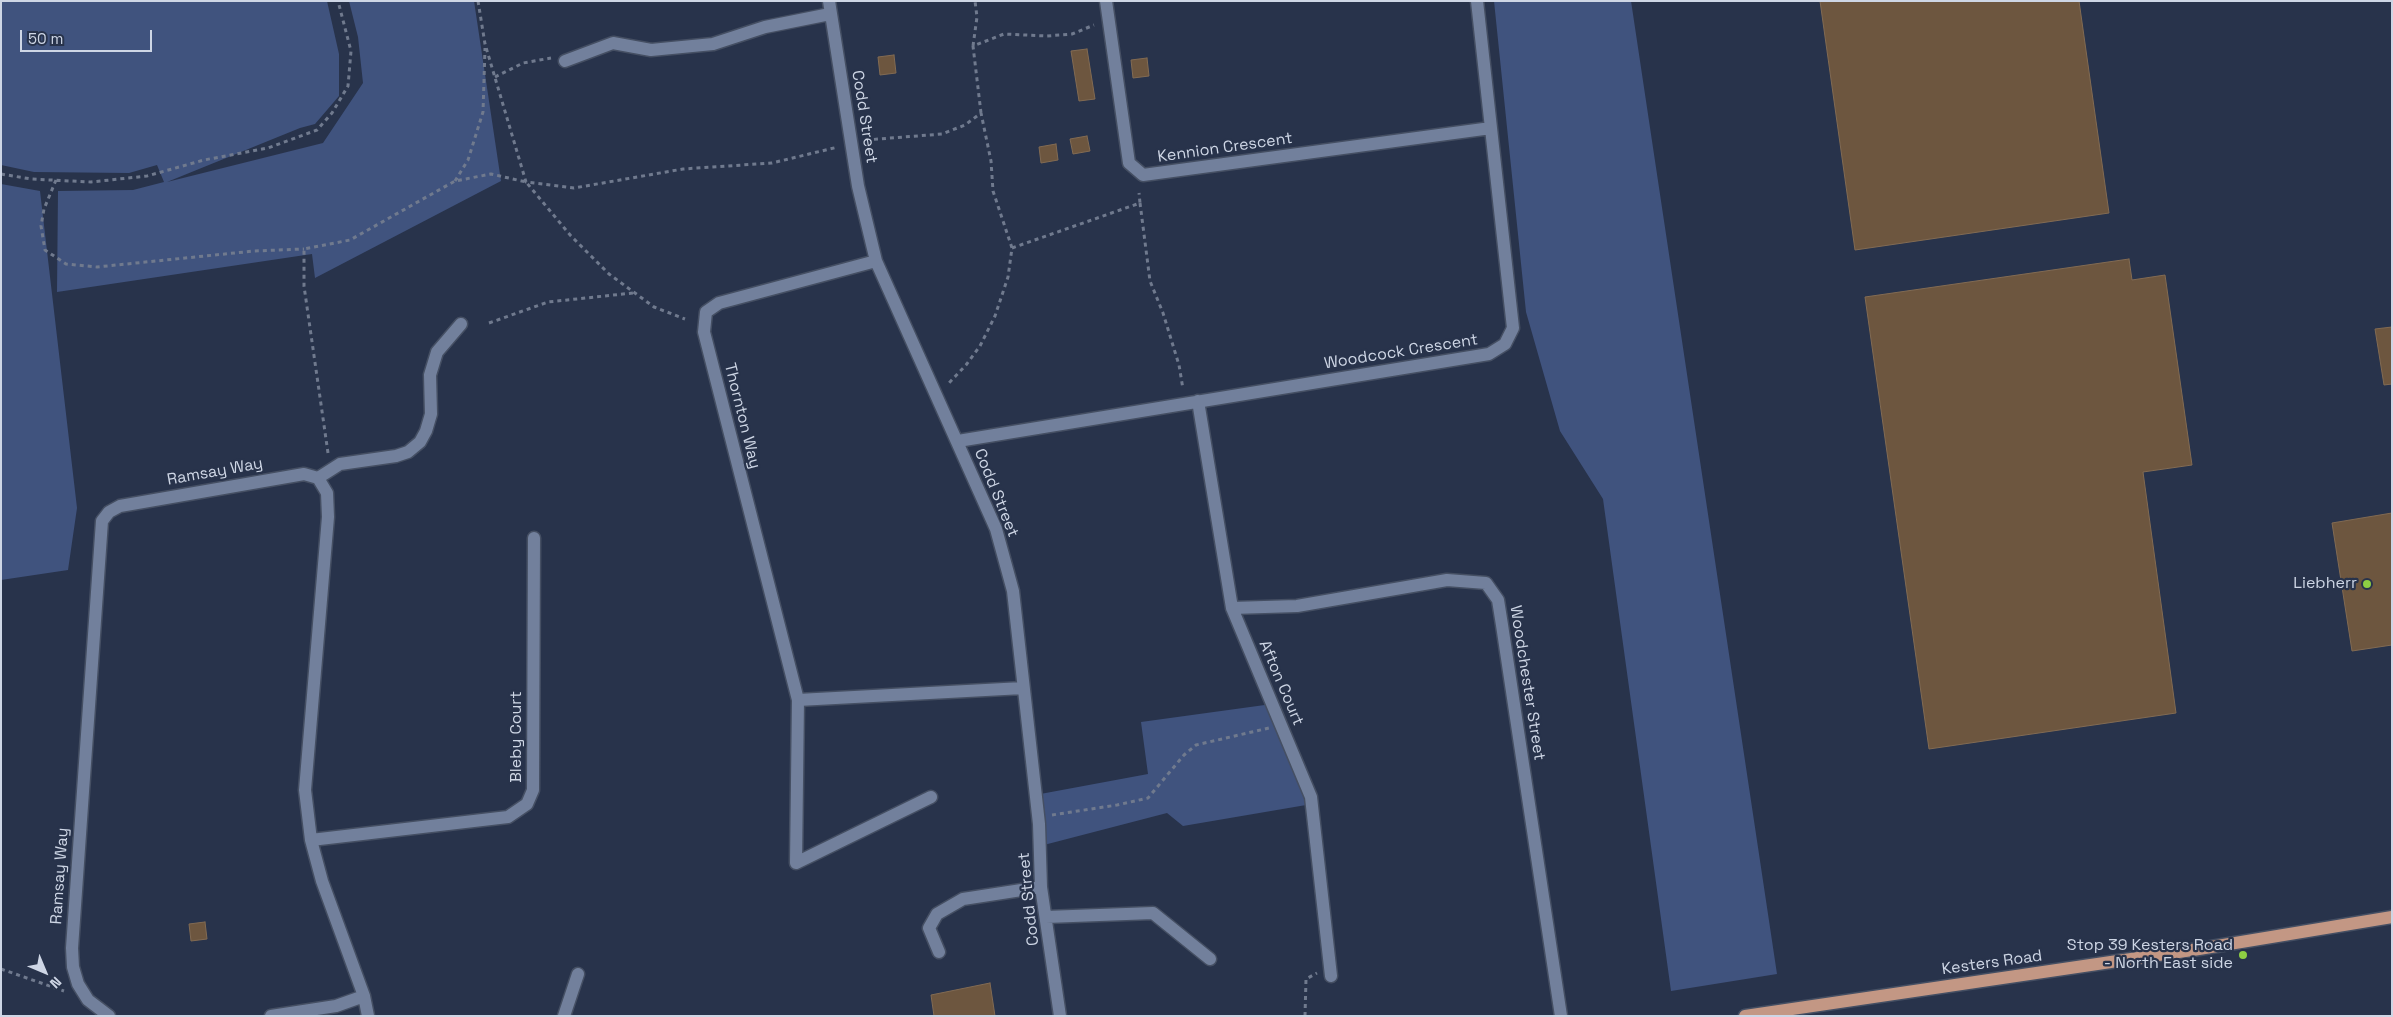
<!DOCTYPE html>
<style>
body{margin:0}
#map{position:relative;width:2393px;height:1017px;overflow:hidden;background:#28334b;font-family:"Space Grotesk",sans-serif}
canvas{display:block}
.frame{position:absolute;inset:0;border:2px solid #ced6e5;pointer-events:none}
.north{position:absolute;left:20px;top:947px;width:50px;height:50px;-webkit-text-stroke:4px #28334b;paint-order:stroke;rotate:135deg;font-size:14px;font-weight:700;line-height:20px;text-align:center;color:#ced6e5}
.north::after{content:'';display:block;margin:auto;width:18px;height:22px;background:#ced6e5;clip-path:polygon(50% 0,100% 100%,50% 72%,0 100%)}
.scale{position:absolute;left:20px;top:30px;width:132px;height:22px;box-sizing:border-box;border:2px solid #ced6e5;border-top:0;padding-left:6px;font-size:15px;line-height:18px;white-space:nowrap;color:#ced6e5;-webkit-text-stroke:4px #28334b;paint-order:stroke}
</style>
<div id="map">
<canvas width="2393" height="1017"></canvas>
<div class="frame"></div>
<div class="north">N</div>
<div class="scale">50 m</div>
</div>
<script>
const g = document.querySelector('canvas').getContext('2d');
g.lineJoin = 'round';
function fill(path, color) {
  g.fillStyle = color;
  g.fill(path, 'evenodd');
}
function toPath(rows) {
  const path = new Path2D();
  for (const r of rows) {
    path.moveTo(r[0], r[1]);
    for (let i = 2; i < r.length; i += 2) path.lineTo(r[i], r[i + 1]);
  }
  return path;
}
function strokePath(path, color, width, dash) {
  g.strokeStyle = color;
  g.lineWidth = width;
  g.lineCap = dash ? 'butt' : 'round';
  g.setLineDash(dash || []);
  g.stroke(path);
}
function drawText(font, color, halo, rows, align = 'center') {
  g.font = font + ' "Space Grotesk",sans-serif';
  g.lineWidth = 4.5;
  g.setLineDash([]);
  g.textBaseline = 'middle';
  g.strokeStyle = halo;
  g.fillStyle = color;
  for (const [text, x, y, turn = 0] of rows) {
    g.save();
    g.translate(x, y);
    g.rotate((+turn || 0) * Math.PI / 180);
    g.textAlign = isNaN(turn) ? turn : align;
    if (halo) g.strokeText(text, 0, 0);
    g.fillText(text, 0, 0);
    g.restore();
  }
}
const green = toPath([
 [1,1,327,1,339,54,339,96,315,124,300,128,167,182,323,143,363,83,358,37,349,1,474,1,501,181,315,278,312,254,57,292,58,191,133,190,164,182,157,165,129,173,34,172,1,165],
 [1494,1,1631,1,1777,974,1671,991,1603,499,1560,431,1526,312],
 [1,184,40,191,77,508,68,570,1,580],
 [1272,704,1312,804,1183,826,1167,813,1040,846,1035,795,1148,774,1141,722]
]);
const building = toPath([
 [1820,1,2079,1,2109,213,1855,250,1820,1],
 [1087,49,1095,99,1079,101,1071,51,1087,49],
 [894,55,896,73,880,75,878,57,894,55],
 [1147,58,1149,76,1133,78,1131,60,1147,58],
 [1087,136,1090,151,1073,154,1070,139,1087,136],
 [1056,144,1058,160,1041,163,1039,147,1056,144],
 [2129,259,2132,280,2165,275,2192,465,2143,472,2176,713,1929,749,1865,297,2129,259],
 [2392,327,2392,384,2384,385,2375,329,2392,327],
 [2392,513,2392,645,2352,651,2332,523,2392,513],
 [205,922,207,939,191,941,189,924,205,922],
 [990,983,995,1016,934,1016,931,995,990,983]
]);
const path = toPath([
 [478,1,485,44,526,182,574,188,683,169,772,163,838,147],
 [973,46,977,17,975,1],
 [495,77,523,63,551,58],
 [981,113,973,46,1004,34,1047,36,1072,34,1094,25],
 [866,140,942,134,965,125,981,113,991,161,993,191,1012,248,1008,277,995,316,980,346,966,365,947,385],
 [1,174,31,179,91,182,147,176,204,160,268,148,317,130,332,113,348,86,351,51,338,1],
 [56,180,44,209,41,226,45,250,66,264,97,267,254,251,304,249],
 [455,181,468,160,483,112,485,48],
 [1140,203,1150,281,1163,313,1179,365,1183,389],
 [1012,248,1140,203,1139,193],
 [489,323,548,302,633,293],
 [328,453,304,286,304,249,350,240,455,181,491,174,526,182,571,236,609,274,654,307,685,319],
 [1052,815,1117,805,1148,798,1184,755,1196,745,1269,728],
 [1,969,64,991],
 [1305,1016,1306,979,1317,973]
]);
const minor = toPath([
 [829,1,858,186,876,261,996,529,1013,591,1039,824,1041,887,1060,1016],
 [1106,1,1129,163,1143,175,1491,128],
 [565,61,613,43,651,50,713,44,765,27,830,14],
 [876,261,719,303,706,312,704,332,798,700,796,863,931,797],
 [1198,401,1232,608,1311,797,1331,976],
 [958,441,1489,354,1505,344,1513,328,1477,1],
 [318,478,340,464,396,456,408,452,420,442,426,431,431,414,430,375,437,352,461,324],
 [1232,608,1297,606,1447,580,1486,583,1498,600,1502,625,1561,1016],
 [798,700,1023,688],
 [311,840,508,817,527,804,533,790,534,538],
 [1046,917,1153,913,1210,959],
 [939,952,929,928,937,914,963,899,1041,887],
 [109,1016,88,1000,78,984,73,967,72,948,102,521,109,512,120,506,304,474,318,478,327,493,328,517,305,790,311,840,322,881,364,996,368,1016],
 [271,1016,336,1006,364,996],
 [564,1016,578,974]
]);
const major = toPath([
 [1745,1016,2199,949,2392,917]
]);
const markers = [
 [2367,584,5,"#8ece43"],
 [2243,955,5,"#8ece43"]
];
const streetNames = [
 ["Codd Street",864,117,81],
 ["Kennion Crescent",1225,148,-8],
 ["Woodcock Crescent",1401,352,-9],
 ["Thornton Way",742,416,76],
 ["Ramsay Way",215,472,-10],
 ["Codd Street",996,493,68],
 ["Afton Court",1281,683,67],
 ["Woodchester Street",1527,683,81],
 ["Bleby Court",517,737,-90],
 ["Ramsay Way",60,876,-86],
 ["Codd Street",1029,899,-96],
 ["Kesters Road",1992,963,-8]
];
const poiNames = [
 ["Liebherr",2357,584],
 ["Stop 39 Kesters Road",2233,946],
 ["- North East side",2233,964]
];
fill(green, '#40537e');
fill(building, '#6d563f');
strokePath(building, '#826b53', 1);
strokePath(minor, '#454f63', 15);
strokePath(major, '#454f63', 15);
strokePath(path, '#707a8e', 3, [4, 4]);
strokePath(minor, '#72809c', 12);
strokePath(major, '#c39784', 12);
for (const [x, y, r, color] of markers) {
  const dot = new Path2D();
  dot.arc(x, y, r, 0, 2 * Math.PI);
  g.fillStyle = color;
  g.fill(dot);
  strokePath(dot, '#28334b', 2);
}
drawText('16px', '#ced6e5', '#28334b', streetNames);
drawText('16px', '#ced6e5', '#28334b', poiNames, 'right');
</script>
